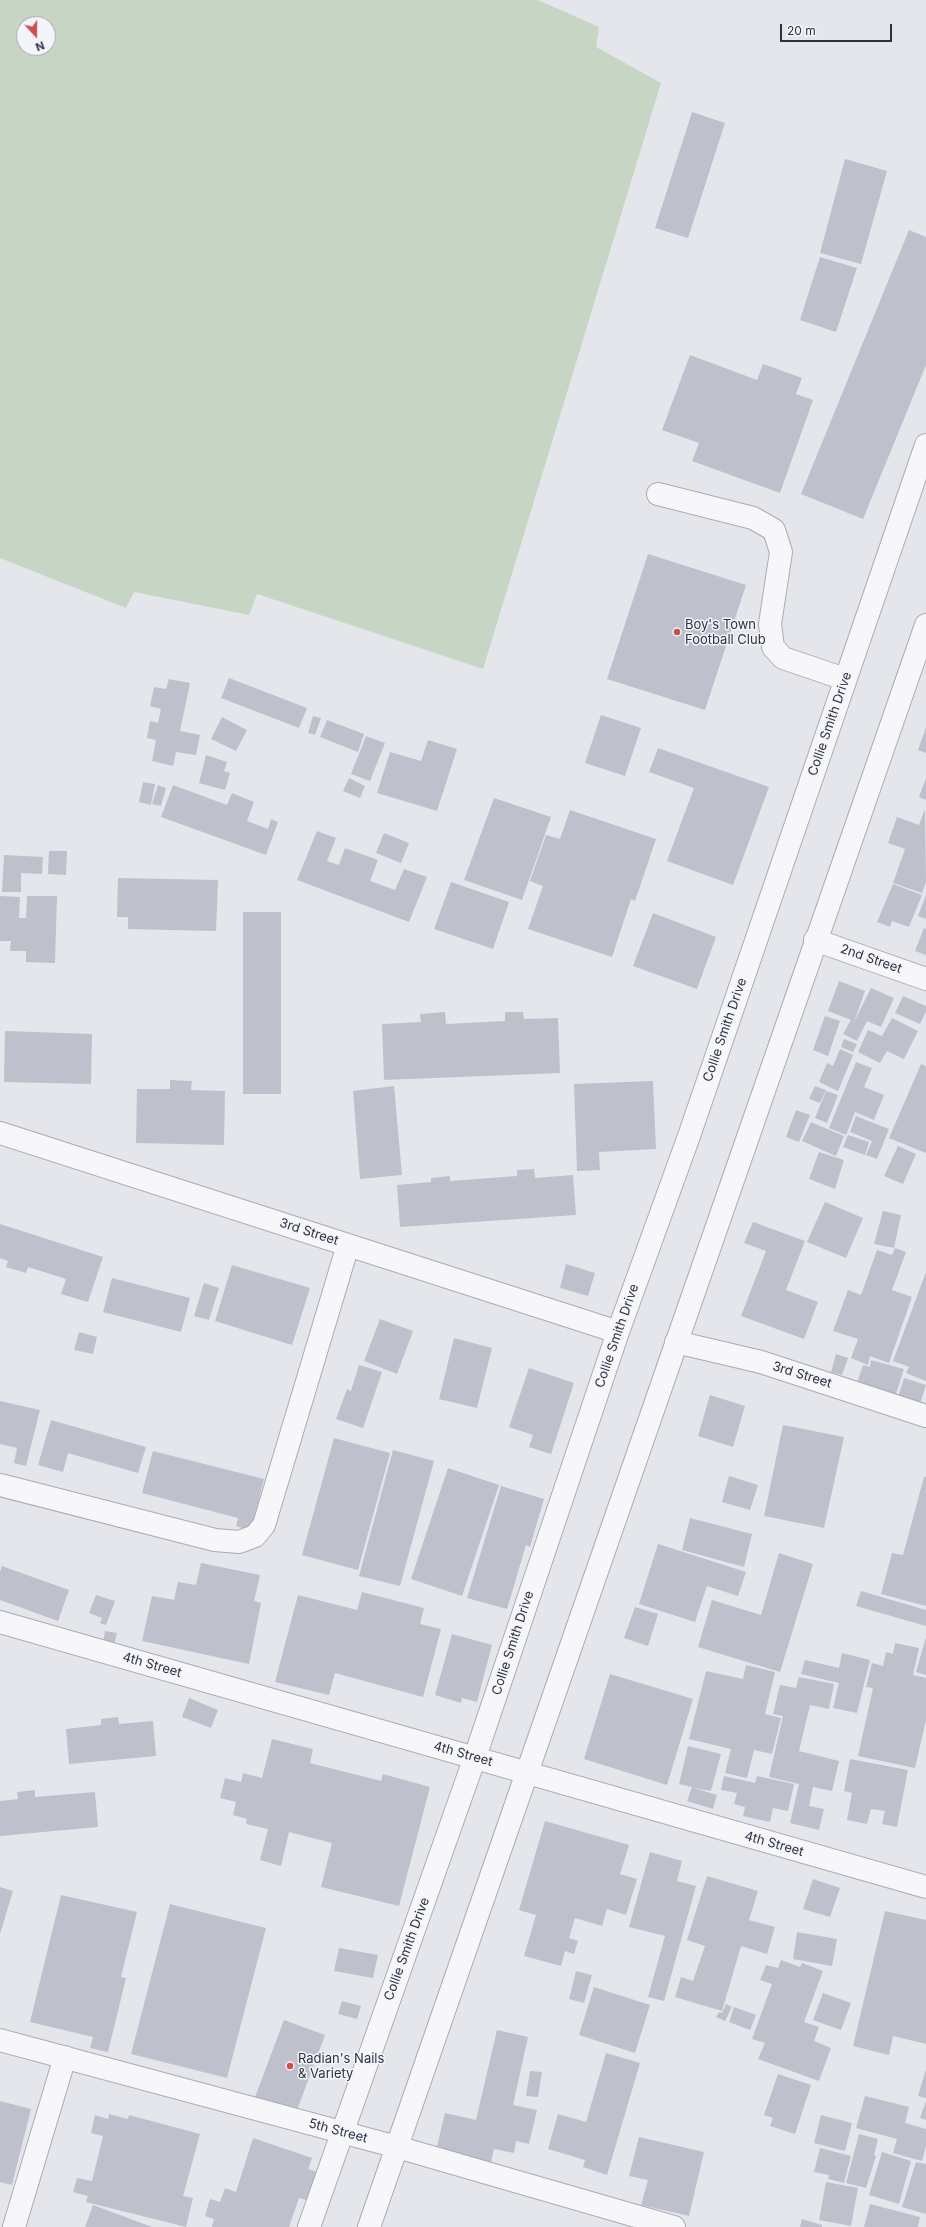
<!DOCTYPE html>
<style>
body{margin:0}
#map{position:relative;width:926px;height:2227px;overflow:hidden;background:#e4e6eb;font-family:Inter,sans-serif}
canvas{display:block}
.north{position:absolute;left:16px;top:16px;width:40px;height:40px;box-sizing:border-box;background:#f4f5f9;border:1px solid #a4a7b0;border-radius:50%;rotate:159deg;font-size:11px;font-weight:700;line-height:16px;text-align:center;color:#2c3143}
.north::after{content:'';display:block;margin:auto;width:14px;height:18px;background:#cb4f4f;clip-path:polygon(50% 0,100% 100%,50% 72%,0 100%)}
.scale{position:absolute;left:780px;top:24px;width:112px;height:18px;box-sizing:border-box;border:2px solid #2c3143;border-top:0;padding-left:5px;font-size:12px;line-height:14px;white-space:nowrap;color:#2c3143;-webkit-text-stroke:3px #f4f5f9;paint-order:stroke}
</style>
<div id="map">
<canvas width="926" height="2227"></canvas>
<div class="north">N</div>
<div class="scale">20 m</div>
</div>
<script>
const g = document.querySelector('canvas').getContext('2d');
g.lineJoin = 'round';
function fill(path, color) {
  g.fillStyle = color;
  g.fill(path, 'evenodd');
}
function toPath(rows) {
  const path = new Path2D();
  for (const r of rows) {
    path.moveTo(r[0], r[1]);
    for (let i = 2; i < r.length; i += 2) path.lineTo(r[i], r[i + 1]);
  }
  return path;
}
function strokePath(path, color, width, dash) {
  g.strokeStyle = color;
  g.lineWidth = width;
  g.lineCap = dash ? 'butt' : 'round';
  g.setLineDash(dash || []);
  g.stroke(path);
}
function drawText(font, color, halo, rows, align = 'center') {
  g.font = font + ' Inter,sans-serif';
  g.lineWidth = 3;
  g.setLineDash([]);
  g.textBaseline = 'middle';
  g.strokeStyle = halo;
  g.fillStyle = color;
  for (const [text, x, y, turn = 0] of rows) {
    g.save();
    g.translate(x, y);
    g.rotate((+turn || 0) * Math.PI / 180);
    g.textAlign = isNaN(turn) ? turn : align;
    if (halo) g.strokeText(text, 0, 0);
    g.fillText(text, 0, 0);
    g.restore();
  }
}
const green = toPath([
 [0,0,538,0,599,27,596,47,661,83,483,669,257,594,249,615,134,592,126,608,0,558],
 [24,24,48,24,48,48,24,48]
]);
const building = toPath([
 [692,112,725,123,688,238,655,228],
 [845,159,887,171,861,264,820,253],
 [909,230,926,237,926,365,863,519,801,494],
 [820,257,857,268,836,332,800,320],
 [690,355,757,380,763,364,802,378,796,394,813,400,780,493,692,461,699,443,662,430],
 [648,554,746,585,705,710,607,679],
 [229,678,307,708,299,728,221,698],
 [169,679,190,683,180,731,200,735,196,755,176,752,173,766,152,761,156,740,147,738,150,721,158,723,161,709,150,706,154,687,166,689],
 [601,715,641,728,625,776,585,763],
 [313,716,321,718,315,735,308,733],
 [222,717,247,730,236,751,211,739],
 [327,720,364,734,358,752,320,737],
 [926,727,926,753,918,750],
 [366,736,385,743,370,781,351,774],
 [428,740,457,749,437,811,377,793,390,752,421,761],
 [658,748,769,787,733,885,667,861,694,788,649,772],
 [206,755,227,762,224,771,230,773,225,790,199,783],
 [349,778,365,786,360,798,343,791],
 [926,778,926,800,919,797],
 [143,782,155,784,151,805,139,802],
 [158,785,166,788,161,806,152,804],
 [173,785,227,805,232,793,254,802,247,821,268,829,271,819,278,822,266,855,161,817],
 [494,798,551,817,522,900,464,880],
 [925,809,926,882,922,893,893,883,905,849,888,843,897,817,919,825],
 [570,810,656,839,635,901,631,899,612,957,528,929,543,886,530,881,546,835,560,839],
 [317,831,336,838,327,861,339,865,345,848,378,860,370,881,395,890,404,869,427,877,409,922,297,880],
 [384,833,409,843,401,863,376,853],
 [49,851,67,851,66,875,48,874],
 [4,855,43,857,42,874,21,873,21,892,2,892],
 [118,878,218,880,216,931,128,929,128,917,117,917],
 [451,882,509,902,493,949,434,929],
 [893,884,922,895,909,927,892,921,890,927,877,922],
 [926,895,926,919,918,916],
 [0,896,20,897,19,918,26,918,27,896,57,896,55,963,26,962,26,951,10,951,11,941,0,941],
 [243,912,281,912,281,1094,243,1094],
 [653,913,716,937,697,989,633,966],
 [924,928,926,929,926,955,915,951],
 [839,981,865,991,854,1022,871,988,894,998,881,1027,867,1021,857,1041,843,1034,851,1020,828,1011],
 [903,996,926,1006,926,1012,920,1024,895,1013],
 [445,1012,446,1024,505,1021,505,1012,523,1012,524,1019,558,1018,560,1073,384,1080,382,1024,421,1022,420,1014],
 [825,1016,840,1021,828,1056,813,1050],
 [892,1018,918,1031,904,1059,887,1051,880,1063,858,1052,868,1030,882,1036],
 [5,1031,92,1034,91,1084,4,1082],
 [844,1039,857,1044,853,1052,841,1047],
 [840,1049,853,1055,838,1091,819,1082,827,1063,833,1066],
 [856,1062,872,1068,864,1087,884,1095,874,1120,855,1112,846,1135,829,1128],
 [921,1064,926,1066,926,1153,889,1138],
 [170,1080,192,1081,191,1090,225,1091,224,1145,136,1143,137,1089,170,1089],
 [653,1081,656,1149,599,1152,600,1170,577,1171,574,1084],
 [394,1086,402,1175,360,1179,353,1091],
 [815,1086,826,1090,820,1103,809,1099],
 [826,1091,838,1095,827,1123,815,1118],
 [796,1110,810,1115,799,1142,786,1137],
 [856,1116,889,1129,877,1159,866,1155,872,1141,850,1132],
 [811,1122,844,1136,836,1156,802,1141],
 [848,1135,869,1142,865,1155,843,1147],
 [898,1146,916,1154,903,1184,884,1176],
 [819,1152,844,1160,835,1189,809,1179],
 [534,1169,535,1178,573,1175,576,1215,400,1227,397,1185,431,1182,431,1178,450,1176,450,1181,517,1176,517,1170],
 [825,1202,863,1218,846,1258,807,1242],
 [883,1211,901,1215,894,1248,874,1244],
 [753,1222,805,1241,786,1290,818,1302,804,1339,741,1316,766,1251,744,1243],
 [0,1224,103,1257,88,1302,61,1294,66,1279,28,1267,26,1273,6,1267,8,1261,0,1258],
 [895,1248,906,1252,892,1290,912,1297,889,1363,870,1356,868,1365,851,1358,858,1339,833,1331,848,1290,861,1295,877,1250,892,1255],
 [566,1264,595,1273,588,1296,560,1288],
 [232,1265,310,1288,292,1345,215,1321],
 [926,1272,926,1381,906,1373,909,1367,893,1361],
 [112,1278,190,1298,181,1332,103,1312],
 [204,1283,219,1288,209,1320,194,1316],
 [380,1319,413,1331,397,1374,364,1361],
 [79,1332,97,1337,93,1354,74,1350],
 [454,1338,492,1348,477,1408,439,1399],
 [836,1354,848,1358,842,1375,831,1372],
 [871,1360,904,1369,896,1394,884,1390,882,1397,855,1389,863,1365,870,1367],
 [359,1365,382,1372,363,1428,336,1419,347,1389,351,1391],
 [529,1368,574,1383,551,1454,529,1447,533,1435,509,1427],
 [904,1378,926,1385,919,1407,897,1400],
 [710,1395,745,1406,733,1447,698,1436],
 [0,1401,40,1410,26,1466,14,1463,17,1448,0,1444],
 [51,1420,146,1447,138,1473,68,1453,63,1472,38,1465],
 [783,1425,844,1437,824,1528,764,1516],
 [334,1438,390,1453,358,1570,302,1555],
 [393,1450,434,1461,400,1586,359,1576],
 [153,1451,264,1479,251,1531,236,1526,238,1518,142,1493],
 [448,1468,499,1485,462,1596,411,1579],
 [729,1476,758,1485,750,1510,722,1502],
 [924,1477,926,1477,926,1606,881,1594,892,1553,903,1555],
 [501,1486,544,1499,530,1547,526,1545,507,1609,467,1598],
 [690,1518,752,1534,744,1567,682,1550],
 [658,1544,746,1572,738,1596,707,1586,695,1622,639,1604],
 [779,1553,813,1564,780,1672,698,1647,712,1600,761,1615],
 [201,1563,260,1575,254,1601,261,1603,249,1664,142,1641,152,1596,174,1600,178,1582,196,1585],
 [2,1566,69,1590,58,1621,0,1600,0,1572],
 [861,1591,926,1610,926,1626,856,1606],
 [362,1592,424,1608,420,1624,441,1629,423,1697,335,1673,329,1695,275,1682,298,1595,357,1610],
 [96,1595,115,1601,106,1625,100,1623,102,1618,89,1613],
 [635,1607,658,1614,648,1646,624,1638],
 [105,1631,117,1633,114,1645,103,1643],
 [452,1634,492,1645,477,1702,462,1698,461,1703,435,1695],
 [926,1637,926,1675,916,1672],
 [895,1643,919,1648,913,1675,926,1678,926,1720,915,1768,858,1756,873,1688,866,1687,872,1663,883,1666,886,1652,893,1654],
 [842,1653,870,1660,857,1713,833,1708,839,1683,801,1674,805,1660,839,1668],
 [746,1665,775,1672,765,1714,781,1718,772,1754,754,1750,747,1778,725,1773,731,1749,689,1739,706,1671,743,1679],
 [610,1674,693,1699,667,1785,584,1759],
 [799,1677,834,1684,829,1709,810,1705,799,1751,839,1761,832,1791,813,1787,809,1806,824,1809,819,1830,790,1823,799,1784,769,1777,783,1716,773,1714,780,1685,796,1688],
 [189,1698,218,1710,211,1728,182,1717],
 [118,1717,119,1724,153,1721,156,1756,69,1764,66,1729,101,1725,101,1719],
 [272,1739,313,1749,310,1763,381,1781,383,1774,430,1787,399,1906,321,1887,332,1843,289,1832,281,1866,260,1860,268,1829,246,1824,247,1819,233,1815,236,1802,220,1798,225,1778,241,1782,243,1773,262,1778],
 [688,1746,721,1754,711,1791,694,1788,717,1795,713,1809,687,1801,692,1787,679,1784],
 [850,1759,908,1770,897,1827,882,1824,885,1811,871,1809,867,1824,847,1820,852,1793,844,1791],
 [724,1776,755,1783,757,1776,794,1784,788,1811,773,1808,770,1822,743,1816,745,1807,734,1804,737,1793,721,1790],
 [35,1790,35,1797,95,1792,98,1827,0,1836,0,1801,18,1799,17,1792],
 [545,1821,629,1845,620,1874,637,1879,626,1915,607,1909,602,1926,575,1918,569,1938,578,1941,574,1954,565,1951,561,1966,524,1956,536,1915,519,1910],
 [650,1852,682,1861,677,1881,696,1886,664,2001,648,1997,665,1936,629,1927],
 [707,1876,758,1891,749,1920,775,1927,767,1954,741,1946,722,2011,675,1997,681,1977,693,1981,705,1946,687,1940],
 [813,1879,840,1888,830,1917,803,1909],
 [0,1887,13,1891,0,1934],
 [61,1895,137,1912,121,1977,126,1978,108,2052,90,2048,93,2037,30,2022],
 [170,1904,266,1928,227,2078,131,2054],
 [885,1911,926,1920,926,2044,893,2036,889,2055,853,2046],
 [797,1932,837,1939,832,1966,793,1959],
 [339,1948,378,1955,373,1978,334,1971],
 [781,1960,800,1967,802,1963,823,1971,804,2022,819,2027,814,2041,831,2048,819,2081,758,2059,765,2043,752,2039,772,1984,760,1980,766,1965,778,1968],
 [576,1971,592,1975,584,2003,569,1999],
 [594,1987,650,2005,635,2053,579,2035],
 [823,1993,851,2003,841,2030,813,2020],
 [342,2001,361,2006,357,2019,338,2014],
 [726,2004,732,2007,725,2021,716,2017,719,2012,722,2013],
 [734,2007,756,2015,750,2030,729,2022],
 [284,2020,325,2035,296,2113,255,2097],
 [497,2030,528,2037,513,2105,537,2110,529,2144,516,2141,514,2153,494,2149,491,2162,436,2150,445,2113,476,2120],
 [606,2053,640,2063,607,2175,583,2167,585,2160,548,2149,558,2114,586,2122],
 [926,2069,926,2098,918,2096],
 [530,2071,542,2072,538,2097,526,2096],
 [778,2074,811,2085,795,2134,770,2126,773,2118,764,2115],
 [865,2096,909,2107,905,2123,926,2129,926,2146,922,2161,893,2153,897,2139,856,2128],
 [0,2101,31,2109,12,2185,0,2182],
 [926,2101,926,2120,920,2118],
 [109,2114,128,2119,129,2115,200,2134,183,2196,193,2198,186,2227,86,2202,88,2196,73,2192,77,2178,92,2181,103,2136,91,2133,95,2115,108,2119],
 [821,2115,852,2123,845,2151,814,2143],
 [859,2134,878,2139,874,2155,876,2156,866,2188,846,2183],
 [639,2137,704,2152,689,2216,641,2205,648,2180,629,2176],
 [253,2138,312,2158,308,2169,324,2174,320,2187,312,2184,307,2200,299,2198,289,2227,212,2227,214,2219,205,2216,210,2199,220,2202,225,2188,236,2192],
 [820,2148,851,2156,844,2183,828,2179,829,2175,814,2172],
 [882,2152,911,2161,899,2204,869,2195],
 [916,2162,926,2164,926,2214,902,2207],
 [826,2182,858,2188,851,2226,819,2220],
 [870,2204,920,2217,918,2227,864,2227],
 [93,2205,152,2227,85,2227],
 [802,2219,822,2225,822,2227,800,2227]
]);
const minor = toPath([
 [658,494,753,518,774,530,781,552,770,624,773,647,783,658,845,679],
 [815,940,926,979],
 [0,1133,618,1332],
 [676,1342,761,1362,926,1416],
 [0,1485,215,1540,239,1542,255,1536,264,1525,348,1245],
 [0,1622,926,1887],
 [0,2040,397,2147,674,2227],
 [14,2227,65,2057],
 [309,2227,475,1757,618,1332,689,1136,926,445],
 [369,2227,926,625]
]);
const markers = [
 [677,632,4,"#cb4f4f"],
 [290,2066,4,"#cb4f4f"]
];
const poiNames = [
 ["Boy's Town",685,625],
 ["Football Club",685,640],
 ["Radian's Nails",298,2059],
 ["& Variety",298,2074]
];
const streetNames = [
 ["Collie Smith Drive",830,724,-71],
 ["2nd Street",871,959,19],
 ["Collie Smith Drive",725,1030,-71],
 ["3rd Street",309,1232,18],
 ["Collie Smith Drive",617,1336,-71],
 ["3rd Street",802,1375,17],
 ["Collie Smith Drive",513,1643,-72],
 ["4th Street",152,1665,16],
 ["4th Street",463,1754,16],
 ["4th Street",774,1844,16],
 ["Collie Smith Drive",407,1949,-70],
 ["5th Street",338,2131,15]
];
fill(green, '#c7d5c5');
fill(building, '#bec1cb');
strokePath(minor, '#a9acb5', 24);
strokePath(minor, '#f7f7fa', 22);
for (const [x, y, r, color] of markers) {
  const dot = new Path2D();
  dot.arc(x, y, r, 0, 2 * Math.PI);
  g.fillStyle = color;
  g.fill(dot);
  strokePath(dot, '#f4f5f9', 1.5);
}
drawText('13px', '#2c3143', '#f4f5f9', poiNames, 'left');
drawText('13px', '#2c3143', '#f4f5f9', streetNames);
</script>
